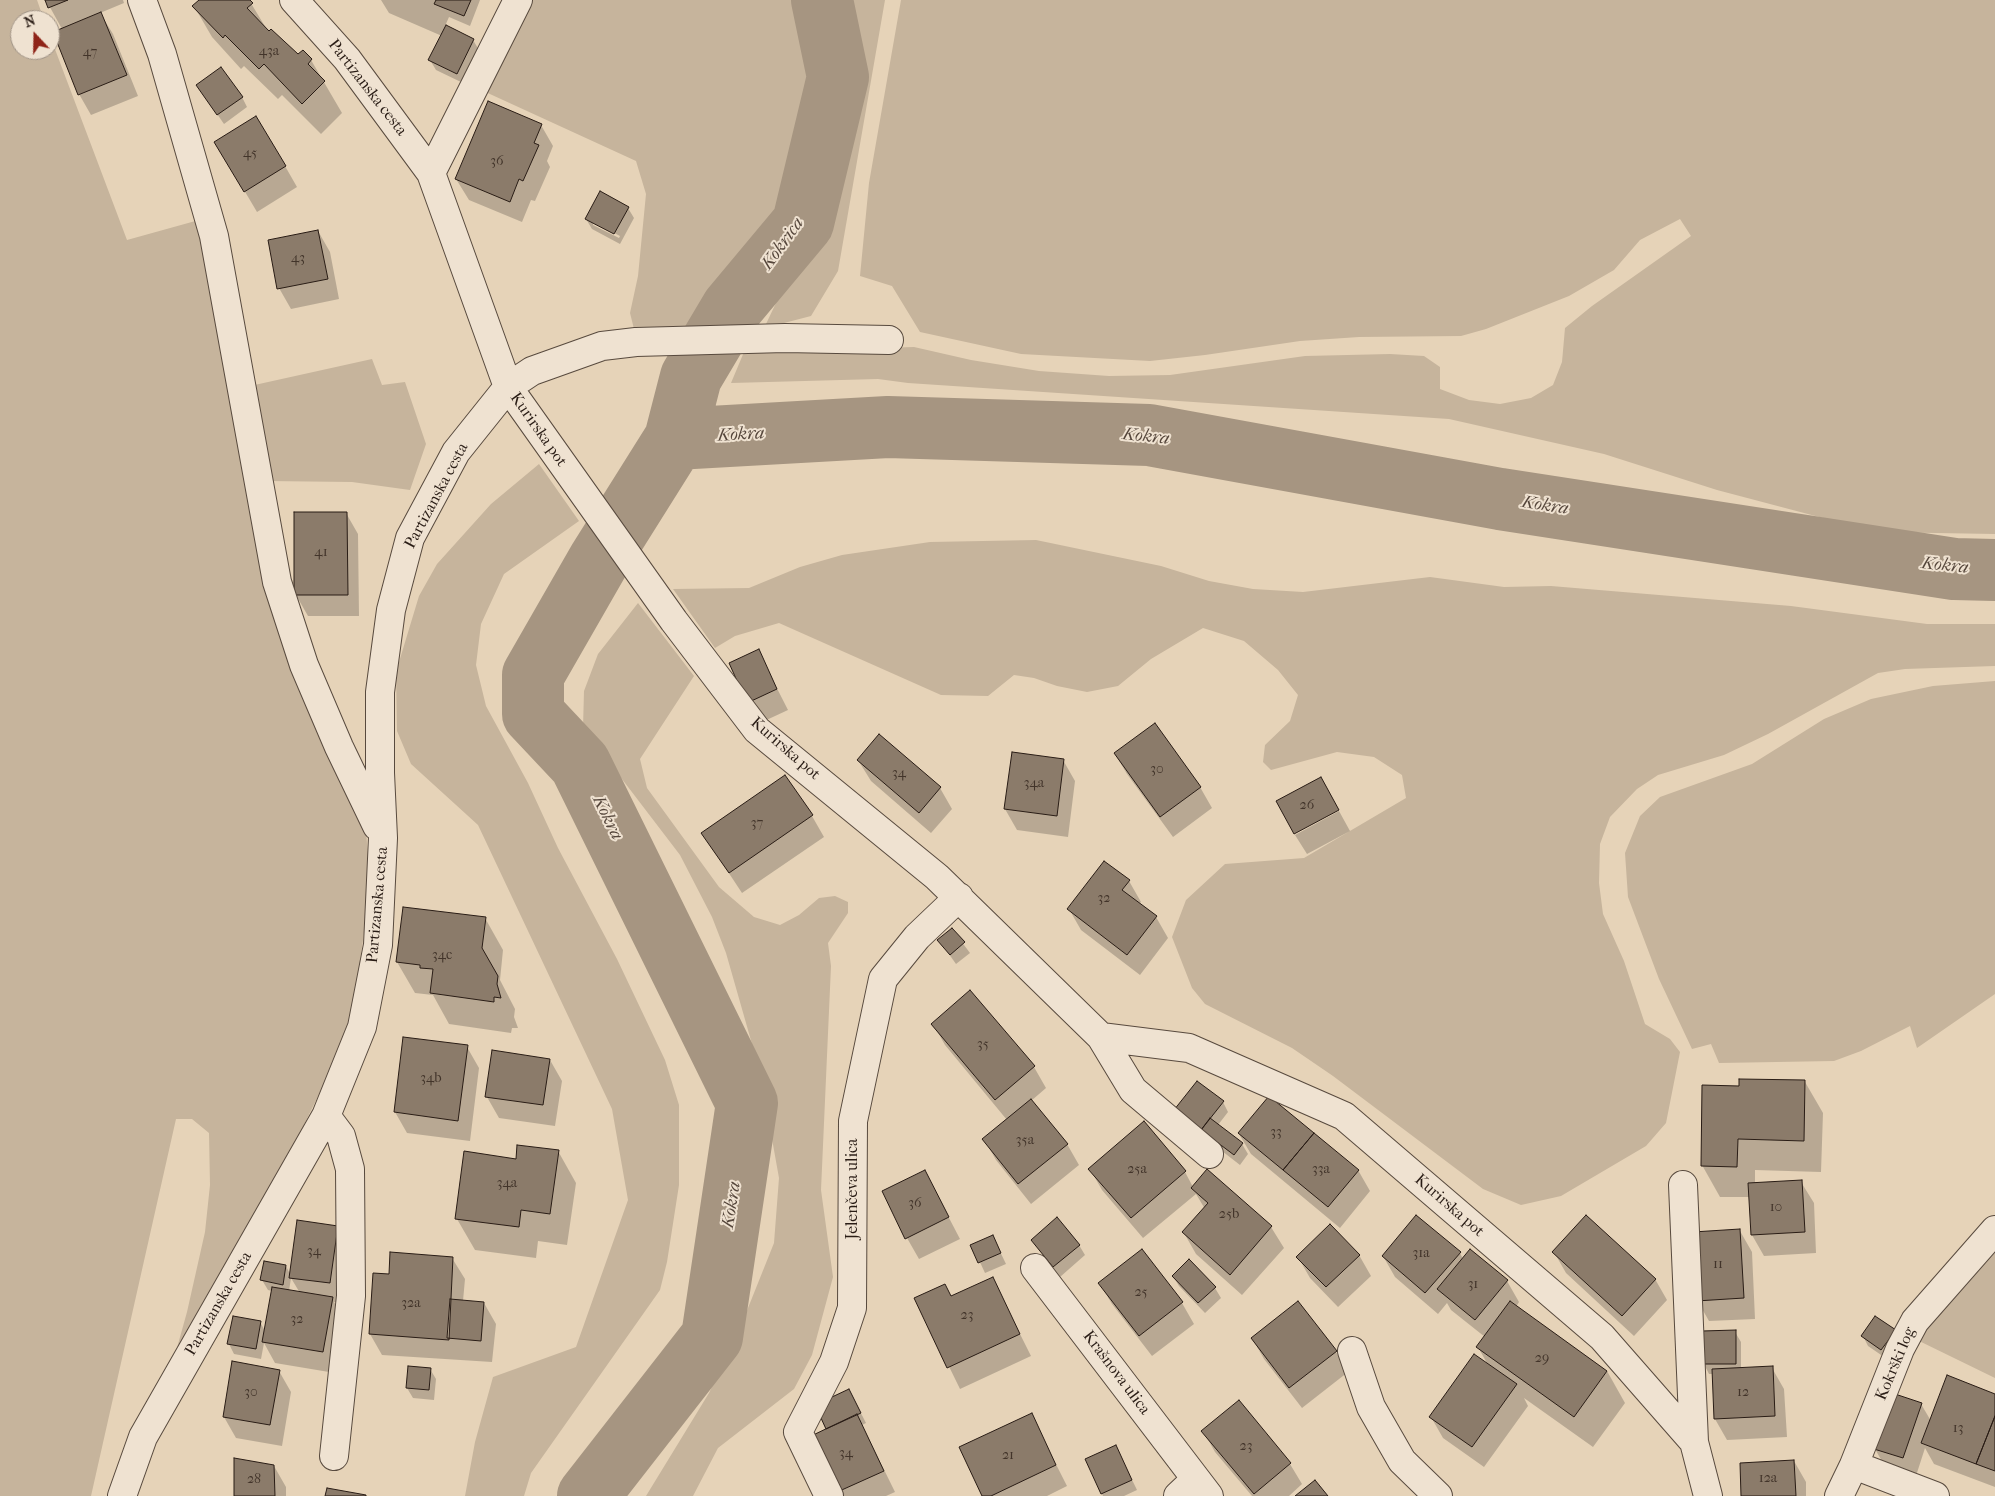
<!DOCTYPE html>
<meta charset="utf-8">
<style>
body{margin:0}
#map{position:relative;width:1995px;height:1496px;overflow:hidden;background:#e6d3b8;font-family:"IM FELL French Canon",serif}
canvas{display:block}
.north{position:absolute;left:10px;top:10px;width:50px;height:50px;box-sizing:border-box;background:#efe2d1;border:1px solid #a09386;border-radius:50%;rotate:339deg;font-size:14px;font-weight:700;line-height:20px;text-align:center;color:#291c15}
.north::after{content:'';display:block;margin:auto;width:18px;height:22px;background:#8f2418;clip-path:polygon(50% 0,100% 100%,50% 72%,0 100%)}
</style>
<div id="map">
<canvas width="1995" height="1496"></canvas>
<div class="north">N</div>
</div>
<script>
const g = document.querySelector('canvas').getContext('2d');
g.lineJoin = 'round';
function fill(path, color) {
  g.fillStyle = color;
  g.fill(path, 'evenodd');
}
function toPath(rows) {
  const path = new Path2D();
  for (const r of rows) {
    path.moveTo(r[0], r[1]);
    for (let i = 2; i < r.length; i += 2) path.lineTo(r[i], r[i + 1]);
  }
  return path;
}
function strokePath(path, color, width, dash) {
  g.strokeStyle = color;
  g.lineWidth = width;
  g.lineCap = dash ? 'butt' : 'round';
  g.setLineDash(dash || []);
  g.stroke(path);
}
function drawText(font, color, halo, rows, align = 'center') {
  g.font = font + ' "IM FELL French Canon",serif';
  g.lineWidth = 4;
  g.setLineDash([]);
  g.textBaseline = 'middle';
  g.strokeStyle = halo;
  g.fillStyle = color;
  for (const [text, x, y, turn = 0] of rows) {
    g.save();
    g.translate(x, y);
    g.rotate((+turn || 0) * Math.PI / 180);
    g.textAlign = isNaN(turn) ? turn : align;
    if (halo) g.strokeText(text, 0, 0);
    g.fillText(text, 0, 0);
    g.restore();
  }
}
const green = toPath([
 [0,0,37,0,44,20,20,20,20,50,50,50,50,36,127,240,199,220,238,421,366,828,368,860,368,902,357,985,346,1032,324,1084,292,1149,175,1355,187,1312,205,1232,210,1185,209,1133,192,1119,176,1119,91,1496,0,1496],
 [526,0,813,0,824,65,810,149,789,227,770,268,739,325,634,329,630,313,638,276,646,194,636,161,479,89],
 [834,0,885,0,838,271,811,316,784,323,766,324,813,225,832,165,842,140,849,80],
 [901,0,1995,0,1995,534,1876,532,1717,490,1604,454,1449,419,908,383,878,379,731,383,744,352,914,347,971,360,1039,371,1109,376,1170,375,1305,356,1390,354,1424,356,1440,367,1440,389,1469,400,1500,404,1531,398,1553,385,1562,362,1565,328,1592,306,1691,236,1680,219,1640,240,1614,270,1569,296,1486,329,1461,336,1359,337,1300,341,1205,355,1150,361,1021,354,920,332,892,286,860,276,869,183],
 [372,359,382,385,405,382,426,444,410,490,352,482,266,481,250,386],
 [539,464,579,521,504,574,481,624,476,665,486,706,528,783,558,848,617,959,665,1060,679,1105,679,1185,667,1262,660,1290,531,1473,524,1496,465,1496,475,1442,493,1377,576,1347,628,1200,612,1109,478,825,411,764,397,731,396,672,419,596,437,564,491,504],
 [1036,540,1161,566,1209,581,1253,589,1303,592,1430,577,1504,587,1551,586,1791,606,1927,624,1995,624,1995,666,1905,669,1878,673,1768,734,1724,755,1658,775,1637,789,1610,817,1600,844,1599,883,1603,914,1624,961,1645,1024,1670,1039,1680,1052,1666,1123,1646,1146,1561,1196,1521,1205,1483,1189,1333,1076,1292,1048,1205,1004,1192,988,1172,937,1186,900,1225,864,1304,858,1406,798,1402,775,1374,757,1337,752,1271,770,1263,762,1265,745,1290,721,1298,695,1278,670,1244,641,1203,628,1151,659,1118,686,1087,692,1057,686,1034,678,1014,675,988,696,941,695,779,623,735,636,715,648,673,589,749,588,800,567,842,555,930,542],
 [638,603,694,676,640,759,647,788,719,887,754,917,780,925,799,915,819,898,835,896,848,902,848,913,828,943,831,966,821,1190,833,1277,812,1355,794,1389,718,1448,693,1496,646,1496,709,1393,746,1313,774,1243,779,1178,760,1072,726,953,712,917,680,855,583,728,584,691,598,654],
 [1995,681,1995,994,1917,1048,1910,1026,1861,1051,1834,1061,1719,1063,1711,1044,1692,1049,1659,979,1628,897,1625,853,1640,816,1660,797,1752,764,1824,719,1871,699,1933,686],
 [1995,1248,1995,1378,1913,1338]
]);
const shadow = toPath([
 [46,0,123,0,124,3,100,13,113,34,138,96,91,115,79,94,62,29],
 [200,0,249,0,269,33,298,55,303,52,311,60,342,113,321,134,282,95,278,99,244,66,241,69,212,37,194,6],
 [381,0,480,0,470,26,449,17,445,26,473,40,479,50,463,83,436,70,430,60,442,36,389,13],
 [197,85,242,97,247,107,224,124],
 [541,125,553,146,547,161,550,167,535,201,531,200,522,222,469,200,456,179],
 [228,163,285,166,297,187,257,212],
 [628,208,634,218,620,244,592,229,586,219],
 [593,222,620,236,619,238,593,225],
 [318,231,330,252,339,299,291,309,279,288],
 [346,513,358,534,359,616,308,616,296,595],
 [758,651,788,710,760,723,730,664],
 [1115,754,1200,787,1212,808,1173,837,1127,774],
 [858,760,940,788,952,809,931,833,871,781],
 [1063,760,1075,781,1068,837,1017,830,1005,809],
 [1339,811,1350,831,1307,854,1295,835],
 [812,816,824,837,742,893,703,834],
 [1104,862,1129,881,1141,902,1139,904,1156,917,1168,938,1140,975,1081,930,1069,909],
 [485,918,503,950,500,980,515,1009,514,1017,518,1028,512,1028,511,1033,449,1024,433,995,415,993,397,962],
 [952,929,970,953,956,964,939,940],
 [933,1024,1034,1067,1046,1088,1031,1101,1067,1144,1079,1165,1031,1204,996,1160,984,1139,1007,1120,945,1045],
 [467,1047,479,1068,470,1141,407,1133,395,1112],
 [550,1060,562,1081,555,1126,499,1118,487,1097],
 [1805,1082,1823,1113,1821,1172,1755,1170,1755,1184,1801,1182,1814,1203,1816,1253,1764,1256,1752,1235,1750,1197,1720,1197,1702,1165,1740,1087],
 [1223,1102,1228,1112,1218,1125,1242,1144,1248,1154,1240,1165,1182,1120],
 [1239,1134,1358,1170,1370,1191,1340,1228,1251,1154],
 [558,1151,576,1183,567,1245,538,1241,536,1258,475,1250,457,1219,517,1160],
 [1090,1169,1185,1172,1193,1187,1207,1171,1271,1227,1284,1248,1242,1295,1196,1254,1184,1233,1205,1209,1196,1194,1143,1238,1102,1190],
 [925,1172,960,1239,919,1259,907,1238],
 [337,1227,342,1303,334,1302,344,1319,335,1373,275,1363,264,1343,261,1359,234,1354,229,1344,260,1322,265,1331,272,1291,268,1290,262,1280,286,1266,291,1276],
 [291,1278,300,1293,289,1291],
 [1740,1231,1752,1252,1755,1319,1709,1321,1697,1300],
 [993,1237,1006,1264,985,1273,972,1245],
 [1032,1240,1079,1245,1085,1255,1060,1277],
 [1470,1251,1507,1281,1519,1302,1516,1307,1607,1371,1625,1403,1593,1447,1524,1398,1528,1406,1484,1467,1443,1438,1431,1417,1488,1365,1478,1347,1485,1337,1451,1310,1447,1303,1438,1314,1395,1277,1383,1256,1460,1253,1463,1259],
 [1554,1252,1655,1279,1667,1300,1634,1336,1566,1273],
 [1359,1255,1371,1276,1338,1307,1310,1278,1298,1257],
 [452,1258,465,1279,463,1301,484,1303,496,1324,492,1362,382,1355,370,1334,390,1275],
 [1173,1276,1215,1288,1221,1298,1205,1313,1179,1286],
 [992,1278,1031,1356,960,1389,916,1299,945,1285,952,1298],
 [1100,1284,1182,1303,1194,1324,1152,1356,1112,1304],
 [1895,1331,1887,1359,1868,1346,1863,1336],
 [1735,1332,1741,1342,1741,1369,1772,1368,1784,1389,1787,1437,1727,1440,1715,1419,1713,1374,1709,1374,1704,1364],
 [1252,1338,1336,1352,1348,1372,1302,1408,1264,1359],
 [430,1369,436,1379,434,1400,413,1398,407,1388],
 [279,1371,291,1392,282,1446,236,1438,224,1417],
 [849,1390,866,1423,862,1425,895,1492,886,1496,838,1496,828,1429],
 [1995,1395,1995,1487,1934,1464,1925,1448,1915,1479,1887,1470,1875,1449,1921,1404,1931,1421],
 [1239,1401,1290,1464,1302,1484,1289,1496,1252,1496,1215,1452,1203,1431],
 [1031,1415,1067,1486,1047,1496,983,1496],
 [1116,1447,1137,1490,1124,1496,1103,1496,1102,1494],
 [1794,1461,1806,1482,1806,1496,1742,1496],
 [274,1466,286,1487,286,1496,235,1496]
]);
const river = toPath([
 [675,439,691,377,732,308,803,223,838,77,822,0],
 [588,1496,712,1337,747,1103,580,764,533,714,533,675,599,560,675,439,888,427,1149,435,1500,499,1954,569,1995,570]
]);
const building = toPath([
 [45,0,68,0,48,8,45,0],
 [199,0,250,0,253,3,247,8,269,31,271,29,298,54,303,50,312,59,308,64,325,81,302,104,264,64,259,69,225,35,223,38,192,6,199,0],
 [436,0,471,0,464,16,434,4,436,0],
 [101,12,127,75,78,95,53,32,101,12],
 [446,25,474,39,457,74,428,60,446,25],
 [221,67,243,97,217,115,196,85,221,67],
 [488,101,542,124,534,143,539,145,523,181,519,179,510,202,455,179,488,101],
 [256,116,286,166,244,192,214,142,256,116],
 [600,191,629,207,614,234,585,219,600,191],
 [318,230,328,279,277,289,268,240,318,230],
 [294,512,347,512,348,595,294,595,294,512],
 [759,649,777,689,747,703,729,663,759,649],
 [1155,723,1201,787,1160,817,1114,753,1155,723],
 [879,734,941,787,919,813,857,760,879,734],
 [1012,752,1064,759,1057,816,1004,809,1012,752],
 [785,775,813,815,729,873,701,833,785,775],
 [1321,777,1339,810,1294,834,1276,801,1321,777],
 [1104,861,1130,880,1122,890,1157,916,1127,955,1067,909,1104,861],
 [403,907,486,917,482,948,498,976,497,984,501,998,494,997,494,1002,430,993,433,969,420,968,420,965,396,962,403,907],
 [952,928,965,942,950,955,937,940,952,928],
 [970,990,1035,1066,995,1100,931,1024,970,990],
 [403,1037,468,1045,458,1121,394,1112,403,1037],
 [492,1050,550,1059,543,1105,485,1097,492,1050],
 [1739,1079,1805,1080,1804,1141,1738,1139,1737,1167,1701,1166,1702,1085,1739,1086,1739,1079],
 [1197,1081,1224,1101,1201,1130,1174,1110,1197,1081],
 [1269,1096,1314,1133,1283,1170,1238,1133,1269,1096],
 [1031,1099,1068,1144,1018,1184,982,1139,1031,1099],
 [1210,1118,1243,1143,1234,1155,1201,1130,1210,1118],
 [1144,1121,1186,1171,1131,1218,1088,1169,1144,1121],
 [1314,1133,1359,1170,1328,1207,1283,1170,1314,1133],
 [517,1145,559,1150,550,1214,521,1210,519,1227,455,1219,464,1151,516,1159,517,1145],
 [1207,1169,1272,1226,1230,1275,1182,1232,1208,1203,1191,1188,1207,1169],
 [925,1170,949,1217,905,1239,882,1191,925,1170],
 [1802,1180,1805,1232,1751,1235,1748,1183,1802,1180],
 [1416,1215,1461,1252,1425,1293,1382,1256,1416,1215],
 [1586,1215,1656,1279,1622,1316,1552,1252,1586,1215],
 [1057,1217,1080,1245,1053,1267,1031,1240,1057,1217],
 [297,1220,338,1226,330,1283,289,1278,297,1220],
 [1330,1224,1360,1255,1326,1287,1296,1257,1330,1224],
 [1740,1229,1744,1298,1696,1301,1693,1232,1740,1229],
 [993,1235,1001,1253,978,1263,970,1245,993,1235],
 [1142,1249,1183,1302,1139,1336,1098,1283,1142,1249],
 [1470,1249,1508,1280,1475,1320,1437,1289,1470,1249],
 [390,1252,453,1257,449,1340,369,1334,373,1273,389,1274,390,1252],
 [1189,1259,1216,1287,1198,1303,1172,1276,1189,1259],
 [264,1261,286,1265,283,1285,260,1280,264,1261],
 [993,1277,1020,1334,947,1368,914,1298,945,1284,951,1296,993,1277],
 [272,1287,333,1297,323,1352,262,1342,272,1287],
 [450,1299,484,1302,481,1341,447,1338,450,1299],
 [1298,1301,1337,1351,1289,1388,1251,1338,1298,1301],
 [1510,1301,1607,1371,1574,1417,1476,1347,1510,1301],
 [233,1316,261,1321,256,1349,227,1344,233,1316],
 [1875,1316,1896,1330,1881,1350,1861,1336,1875,1316],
 [1736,1330,1736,1364,1702,1364,1702,1331,1736,1330],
 [1474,1354,1517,1384,1472,1447,1429,1417,1474,1354],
 [232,1361,280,1370,270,1425,223,1417,232,1361],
 [408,1366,431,1368,429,1390,406,1388,408,1366],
 [1773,1366,1775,1416,1714,1419,1712,1369,1773,1366],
 [1947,1375,1995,1394,1995,1416,1976,1464,1921,1443,1947,1375],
 [849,1389,861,1413,826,1429,815,1405,849,1389],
 [1892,1393,1922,1403,1903,1458,1874,1449,1892,1393],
 [1239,1400,1291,1463,1254,1494,1201,1431,1239,1400],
 [1032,1413,1056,1465,991,1496,982,1496,959,1447,1032,1413],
 [857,1414,884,1471,835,1493,809,1437,857,1414],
 [1995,1416,1995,1471,1976,1464,1995,1416],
 [1116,1445,1132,1480,1101,1494,1085,1459,1116,1445],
 [234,1458,274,1465,275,1496,234,1496,234,1458],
 [1794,1460,1796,1496,1741,1496,1740,1463,1794,1460],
 [1315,1480,1328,1496,1295,1496,1315,1480],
 [327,1488,366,1495,366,1496,325,1496,327,1488]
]);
const minor = toPath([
 [142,0,162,54,214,236,277,582,304,665,339,747,377,826],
 [294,0,347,59,431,173,508,387,674,621,757,730,937,877,1101,1037,1189,1048,1344,1116,1602,1337,1694,1442,1708,1496],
 [431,173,518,0],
 [1101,1037,1133,1090,1209,1154],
 [326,1116,341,1136,350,1169,351,1296,334,1456],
 [1683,1185,1694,1442],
 [1035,1268,1209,1496],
 [1352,1351,1371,1407,1402,1461,1438,1496],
 [1854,1465,1900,1349,1915,1321,1995,1230],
 [122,1496,143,1437,326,1116,362,1027,378,945,383,838,380,773,380,692,391,610,410,538,456,452,508,387,532,371,602,346,636,342,785,338,889,340],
 [829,1496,798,1432,834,1362,852,1308,853,1121,883,979,917,937,959,897],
 [1178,1496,1196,1479],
 [1839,1496,1854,1465,1935,1496]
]);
const numberNames = [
 ["43a",269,52],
 ["47",90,53],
 ["45",250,154],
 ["36",497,162],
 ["43",298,259],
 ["41",321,553],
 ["30",1157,770],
 ["34",899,774],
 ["34a",1034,784],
 ["26",1307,806],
 ["37",757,824],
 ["32",1104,899],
 ["34c",442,956],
 ["35",983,1045],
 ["34b",431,1079],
 ["33",1276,1133],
 ["35a",1025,1141],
 ["25a",1137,1170],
 ["33a",1321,1170],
 ["34a",507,1184],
 ["36",915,1204],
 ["10",1776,1208],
 ["25b",1229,1215],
 ["34",314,1252],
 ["31a",1421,1254],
 ["11",1718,1265],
 ["31",1473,1285],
 ["25",1141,1293],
 ["32a",411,1304],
 ["23",967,1316],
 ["32",297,1320],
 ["29",1542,1359],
 ["30",251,1393],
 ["12",1743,1393],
 ["13",1958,1429],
 ["23",1246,1447],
 ["34",846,1454],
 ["21",1008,1456],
 ["12a",1768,1479],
 ["28",254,1480]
];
const streetNames = [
 ["Partizanska cesta",367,88,52],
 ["Kurirska pot",538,430,55],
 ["Partizanska cesta",437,496,-62],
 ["Kurirska pot",785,749,41],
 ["Partizanska cesta",378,905,-85],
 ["Jelenčeva ulica",853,1189,-90],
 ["Kurirska pot",1449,1206,41],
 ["Partizanska cesta",219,1304,-60],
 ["Kokrški log",1896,1364,-67],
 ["Krašnova ulica",1116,1373,53]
];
const waterNames = [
 ["Kokrica",783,244,-54],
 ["Kokra",741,435,-3],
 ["Kokra",1146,437,6],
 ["Kokra",1545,506,9],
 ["Kokra",1945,566,6],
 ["Kokra",607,818,64],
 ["Kokra",732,1205,-81]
];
fill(green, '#c6b49c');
fill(shadow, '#0003');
strokePath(river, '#a69581', 62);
fill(building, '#8b7b6a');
strokePath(building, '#291c15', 1);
strokePath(minor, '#584a3e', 30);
strokePath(minor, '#efe2d1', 28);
drawText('14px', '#42342a', null, numberNames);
drawText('16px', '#291c15', '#efe2d1', streetNames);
drawText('italic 18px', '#55463b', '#efe2d1', waterNames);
</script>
